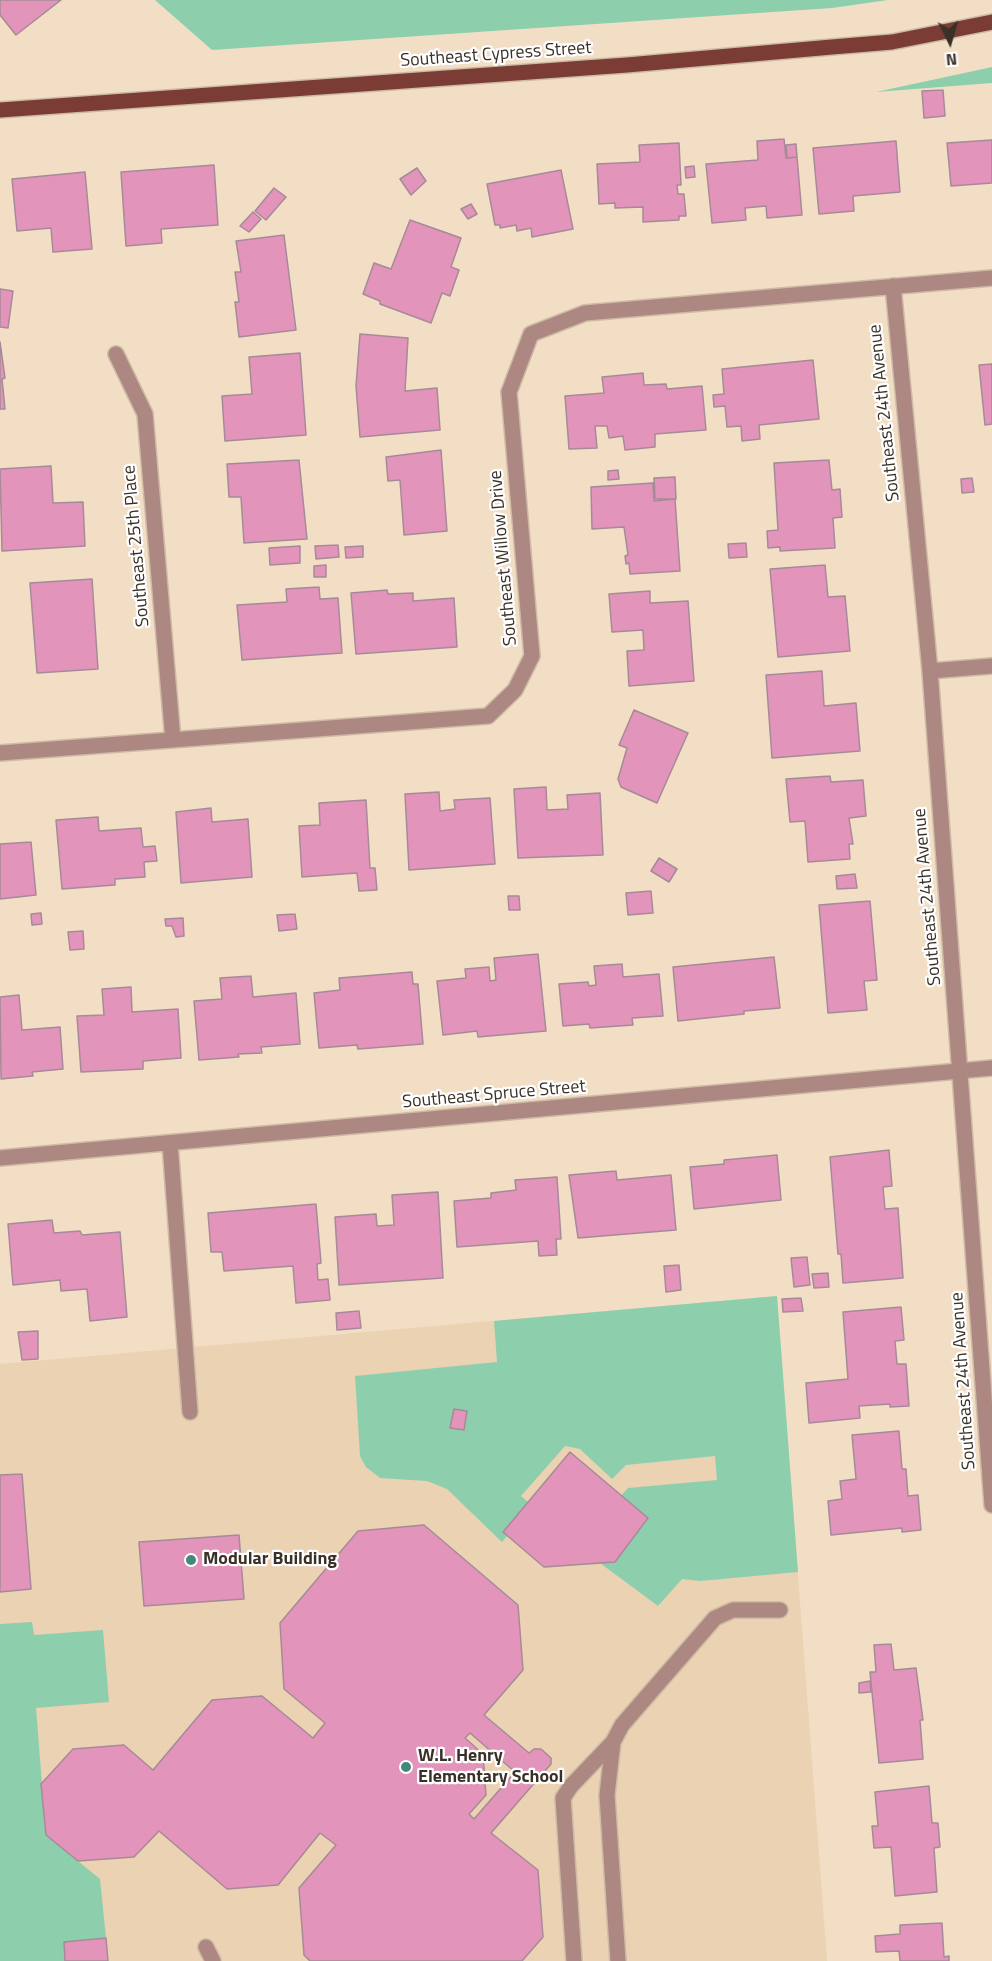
<!DOCTYPE html>
<style>
body{margin:0}
#map{position:relative;width:992px;height:1961px;overflow:hidden;background:#f2dec5;font-family:"Titillium Web",sans-serif}
canvas{display:block}
.north{position:absolute;left:920px;top:12px;width:60px;height:60px;-webkit-text-stroke:4px #fff;paint-order:stroke;rotate:175deg;font-size:16px;font-weight:700;line-height:24px;text-align:center;color:#393127}
.north::after{content:'';display:block;margin:auto;width:21px;height:27px;background:#393127;clip-path:polygon(50% 0,100% 100%,50% 72%,0 100%)}
</style>
<div id="map">
<canvas width="992" height="1961"></canvas>
<div class="north">N</div>
</div>
<script>
const g = document.querySelector('canvas').getContext('2d');
g.lineJoin = 'round';
function fill(path, color) {
  g.fillStyle = color;
  g.fill(path, 'evenodd');
}
function toPath(rows) {
  const path = new Path2D();
  for (const r of rows) {
    path.moveTo(r[0], r[1]);
    for (let i = 2; i < r.length; i += 2) path.lineTo(r[i], r[i + 1]);
  }
  return path;
}
function strokePath(path, color, width, dash) {
  g.strokeStyle = color;
  g.lineWidth = width;
  g.lineCap = dash ? 'butt' : 'round';
  g.setLineDash(dash || []);
  g.stroke(path);
}
function drawText(font, color, halo, rows, align = 'center') {
  g.font = font + ' "Titillium Web",sans-serif';
  g.lineWidth = 4.5;
  g.setLineDash([]);
  g.textBaseline = 'middle';
  g.strokeStyle = halo;
  g.fillStyle = color;
  for (const [text, x, y, turn = 0] of rows) {
    g.save();
    g.translate(x, y);
    g.rotate((+turn || 0) * Math.PI / 180);
    g.textAlign = isNaN(turn) ? turn : align;
    if (halo) g.strokeText(text, 0, 0);
    g.fillText(text, 0, 0);
    g.restore();
  }
}
const built = toPath([
 [777,1296,827,1961,0,1961,0,1364]
]);
const green = toPath([
 [155,0,888,0,832,8,212,50],
 [992,67,992,83,876,92,969,72],
 [777,1296,798,1572,700,1581,682,1579,658,1606,600,1563,615,1562,648,1519,621,1496,628,1488,717,1480,715,1456,626,1465,612,1479,580,1449,565,1446,521,1496,528,1502,503,1531,507,1536,502,1542,447,1489,427,1481,380,1478,366,1467,360,1456,355,1376,497,1362,494,1321],
 [32,1622,34,1635,103,1630,109,1702,36,1708,46,1835,100,1879,106,1938,64,1942,65,1961,0,1961,0,1624]
]);
const building = toPath([
 [0,0,61,0,16,35,0,15,0,0],
 [943,90,945,116,924,118,922,91,943,90],
 [784,139,786,158,797,157,802,215,767,218,766,206,745,208,746,220,712,223,706,164,758,160,757,141,784,139],
 [992,140,992,183,951,186,947,143,992,140],
 [896,141,900,192,853,196,854,211,819,214,813,148,896,141],
 [679,143,681,185,677,185,678,194,684,194,686,216,679,216,679,220,643,222,643,207,615,208,615,203,599,204,597,164,640,162,639,145,679,143],
 [796,144,797,157,787,158,786,145,796,144],
 [214,165,218,225,161,229,162,243,126,246,121,172,214,165],
 [694,166,695,177,686,178,685,167,694,166],
 [417,168,426,181,411,195,400,179,417,168],
 [561,170,573,229,532,237,531,228,517,231,516,225,500,228,500,225,495,225,487,184,561,170],
 [85,172,92,249,53,252,51,228,17,231,12,179,85,172],
 [274,188,286,197,266,220,255,211,274,188],
 [471,204,477,214,468,219,461,209,471,204],
 [253,212,261,219,249,232,240,226,253,212],
 [410,220,461,238,451,267,459,270,450,296,442,293,431,323,380,304,380,301,363,294,374,263,391,269,410,220],
 [284,235,296,330,239,337,235,302,239,302,235,272,241,272,236,241,284,235],
 [0,289,13,291,8,328,0,327,0,289],
 [360,334,408,338,405,391,437,388,440,430,360,437,356,386,360,334],
 [0,342,5,378,2,379,5,409,0,409,0,342],
 [300,353,306,435,225,441,222,396,252,394,249,357,300,353],
 [813,360,819,419,759,425,760,439,742,441,741,426,727,427,725,406,714,407,713,395,724,394,722,369,813,360],
 [992,364,992,424,985,425,979,365,992,364],
 [643,373,644,385,666,384,667,389,702,386,706,430,655,434,655,447,625,450,623,436,609,438,607,426,595,426,597,448,569,449,565,396,604,393,602,377,643,373],
 [441,450,447,531,404,535,400,480,388,481,386,457,441,450],
 [299,460,307,539,244,543,241,497,229,497,227,464,299,460],
 [829,460,832,490,840,489,842,517,833,518,835,548,780,551,780,547,768,548,767,531,778,530,774,463,829,460],
 [51,466,53,503,83,502,85,546,2,551,0,469,51,466],
 [618,470,619,479,608,480,608,471,618,470],
 [675,477,676,499,655,499,654,478,675,477],
 [972,478,974,492,962,493,961,479,972,478],
 [653,483,654,501,675,499,680,571,630,574,629,563,626,564,625,556,628,555,624,527,592,529,591,487,653,483],
 [746,543,747,557,729,558,728,544,746,543],
 [338,545,339,557,316,559,315,546,338,545],
 [300,546,300,563,270,565,269,548,300,546],
 [363,546,363,557,346,558,345,547,363,546],
 [326,565,326,577,314,577,314,566,326,565],
 [825,565,828,597,845,596,850,651,778,657,770,569,825,565],
 [92,579,98,669,37,673,30,583,92,579],
 [319,587,320,599,338,598,342,653,242,660,237,605,287,602,286,589,319,587],
 [387,590,388,594,413,593,413,601,454,598,457,647,356,654,351,593,387,590],
 [650,591,650,603,688,601,694,681,629,686,627,651,644,650,643,630,612,632,609,594,650,591],
 [822,671,824,706,856,703,860,751,772,758,766,675,822,671],
 [634,710,688,733,657,803,621,787,618,779,627,748,619,745,634,710],
 [830,776,831,782,863,780,866,816,849,818,853,844,849,844,850,859,808,862,805,821,790,822,786,779,830,776],
 [546,787,547,810,568,809,567,795,600,793,603,855,518,858,514,789,546,787],
 [439,792,440,811,455,809,454,800,490,798,495,864,409,870,405,794,439,792],
 [366,800,370,868,375,868,377,890,359,891,357,873,302,877,299,826,320,825,319,803,366,800],
 [211,808,212,822,248,819,252,877,181,883,176,812,211,808],
 [98,817,99,831,141,828,143,847,155,846,157,861,144,862,145,877,115,879,115,885,62,889,56,820,98,817],
 [31,842,36,895,0,899,0,844,31,842],
 [659,858,677,869,669,882,651,871,659,858],
 [855,874,857,888,837,889,836,876,855,874],
 [651,891,653,913,628,915,626,893,651,891],
 [508,896,519,896,520,910,509,910,508,896],
 [870,901,877,980,864,981,867,1010,828,1013,819,905,870,901],
 [41,913,42,924,32,925,31,914,41,913],
 [295,914,297,929,279,931,277,915,295,914],
 [183,918,184,936,176,937,172,926,166,926,165,919,183,918],
 [83,931,84,949,70,950,68,932,83,931],
 [538,954,546,1031,478,1037,477,1031,443,1035,437,981,466,978,465,969,489,967,490,981,496,980,494,958,538,954],
 [774,957,780,1008,744,1011,744,1014,678,1021,673,967,774,957],
 [622,964,623,977,659,974,663,1016,632,1018,633,1025,590,1028,589,1024,563,1026,559,984,588,982,589,986,596,985,594,966,622,964],
 [412,972,413,984,418,984,423,1044,358,1049,357,1045,319,1048,314,993,340,990,339,978,412,972],
 [251,976,253,997,296,993,300,1044,261,1047,262,1053,238,1054,239,1057,199,1060,194,1001,222,999,220,978,251,976],
 [131,987,132,1012,178,1009,181,1058,143,1061,143,1069,81,1072,77,1016,104,1015,102,989,131,987],
 [19,995,22,1030,60,1027,63,1069,32,1072,33,1076,1,1079,0,997,19,995],
 [889,1150,892,1186,883,1187,885,1209,898,1208,903,1278,843,1283,841,1254,838,1254,830,1157,889,1150],
 [777,1155,781,1200,694,1209,690,1167,724,1164,724,1160,777,1155],
 [616,1171,617,1180,671,1175,676,1230,578,1238,569,1175,616,1171],
 [557,1177,561,1239,556,1239,557,1255,539,1256,538,1241,457,1247,454,1201,491,1198,491,1193,516,1190,515,1180,557,1177],
 [438,1192,443,1278,339,1285,335,1217,376,1214,377,1226,394,1225,392,1195,438,1192],
 [316,1204,321,1263,317,1264,318,1280,328,1279,330,1300,296,1303,293,1266,224,1271,222,1252,211,1252,208,1213,316,1204],
 [52,1220,54,1233,80,1231,82,1235,120,1232,127,1317,90,1321,87,1289,61,1291,60,1280,13,1285,8,1224,52,1220],
 [807,1257,810,1285,794,1287,791,1258,807,1257],
 [679,1265,681,1290,666,1292,664,1266,679,1265],
 [828,1273,829,1287,814,1288,812,1274,828,1273],
 [801,1298,803,1311,783,1312,782,1299,801,1298],
 [901,1307,904,1340,895,1341,897,1364,906,1364,909,1406,890,1407,890,1404,859,1406,860,1418,809,1423,806,1383,848,1379,843,1312,901,1307],
 [359,1311,361,1328,337,1330,336,1313,359,1311],
 [38,1331,38,1359,22,1360,18,1332,38,1331],
 [454,1409,467,1411,464,1430,450,1428,454,1409],
 [899,1431,902,1469,906,1469,908,1496,918,1495,921,1530,902,1532,902,1528,831,1535,828,1501,842,1499,840,1481,856,1479,852,1435,899,1431],
 [570,1452,648,1518,615,1562,544,1567,503,1532,570,1452],
 [22,1474,31,1589,0,1592,0,1475,22,1474],
 [424,1525,518,1605,523,1670,484,1715,529,1753,534,1749,541,1749,551,1758,551,1764,491,1833,538,1870,543,1937,522,1961,310,1961,304,1955,299,1888,336,1845,320,1833,278,1885,227,1889,159,1831,134,1857,78,1861,46,1835,41,1784,73,1749,124,1745,153,1770,212,1700,262,1696,313,1738,325,1723,284,1689,280,1623,358,1531,424,1525],
 [470,1733,515,1772,474,1819,469,1814,486,1795,483,1754,465,1738,470,1733],
 [239,1535,244,1599,144,1606,139,1542,239,1535],
 [891,1644,894,1670,916,1668,923,1720,920,1720,923,1759,879,1763,870,1672,876,1672,874,1645,891,1644],
 [870,1681,871,1692,859,1693,859,1683,870,1681],
 [929,1786,932,1823,938,1823,940,1847,934,1848,937,1892,895,1896,891,1847,874,1848,872,1826,878,1826,875,1792,929,1786],
 [942,1923,944,1957,949,1956,949,1961,900,1961,899,1951,876,1952,875,1936,900,1934,900,1925,942,1923],
 [106,1938,108,1961,65,1961,64,1942,106,1938]
]);
const minor = toPath([
 [893,286,930,671,992,1505],
 [116,354,145,414,173,740],
 [930,671,992,666],
 [0,753,488,716,515,690,532,656,509,392,531,334,585,313,992,278],
 [170,1143,190,1412],
 [0,1158,992,1068],
 [206,1947,213,1961],
 [574,1961,563,1798,571,1786,613,1742],
 [618,1961,607,1795,613,1742,622,1725,715,1618,733,1610,780,1610]
]);
const major = toPath([
 [0,110,627,65,832,47,892,42,992,22]
]);
const markers = [
 [191,1560,6,"#43887d"],
 [406,1767,6,"#43887d"]
];
const streetNames = [
 ["Southeast Cypress Street",496,55,-4],
 ["Southeast 24th Avenue",885,413,-96],
 ["Southeast 25th Place",137,546,-95],
 ["Southeast Willow Drive",504,558,-95],
 ["Southeast 24th Avenue",928,897,-95],
 ["Southeast Spruce Street",494,1095,-5],
 ["Southeast 24th Avenue",964,1381,-94]
];
const poiNames = [
 ["Modular Building",203,1560],
 ["W.L. Henry",418,1757],
 ["Elementary School",418,1778]
];
fill(built, '#ead2b3');
fill(green, '#8dcfad');
fill(building, '#e294ba');
strokePath(building, '#a78a97', 1.5);
strokePath(minor, '#cdbba5', 18);
strokePath(major, '#cdbba5', 18);
strokePath(minor, '#ad8782', 15);
strokePath(major, '#7b3c35', 15);
for (const [x, y, r, color] of markers) {
  const dot = new Path2D();
  dot.arc(x, y, r, 0, 2 * Math.PI);
  g.fillStyle = color;
  g.fill(dot);
  strokePath(dot, '#fff', 2);
}
drawText('18px', '#393127', '#fff', streetNames);
drawText('bold 18px', '#393127', '#fff', poiNames, 'left');
</script>
